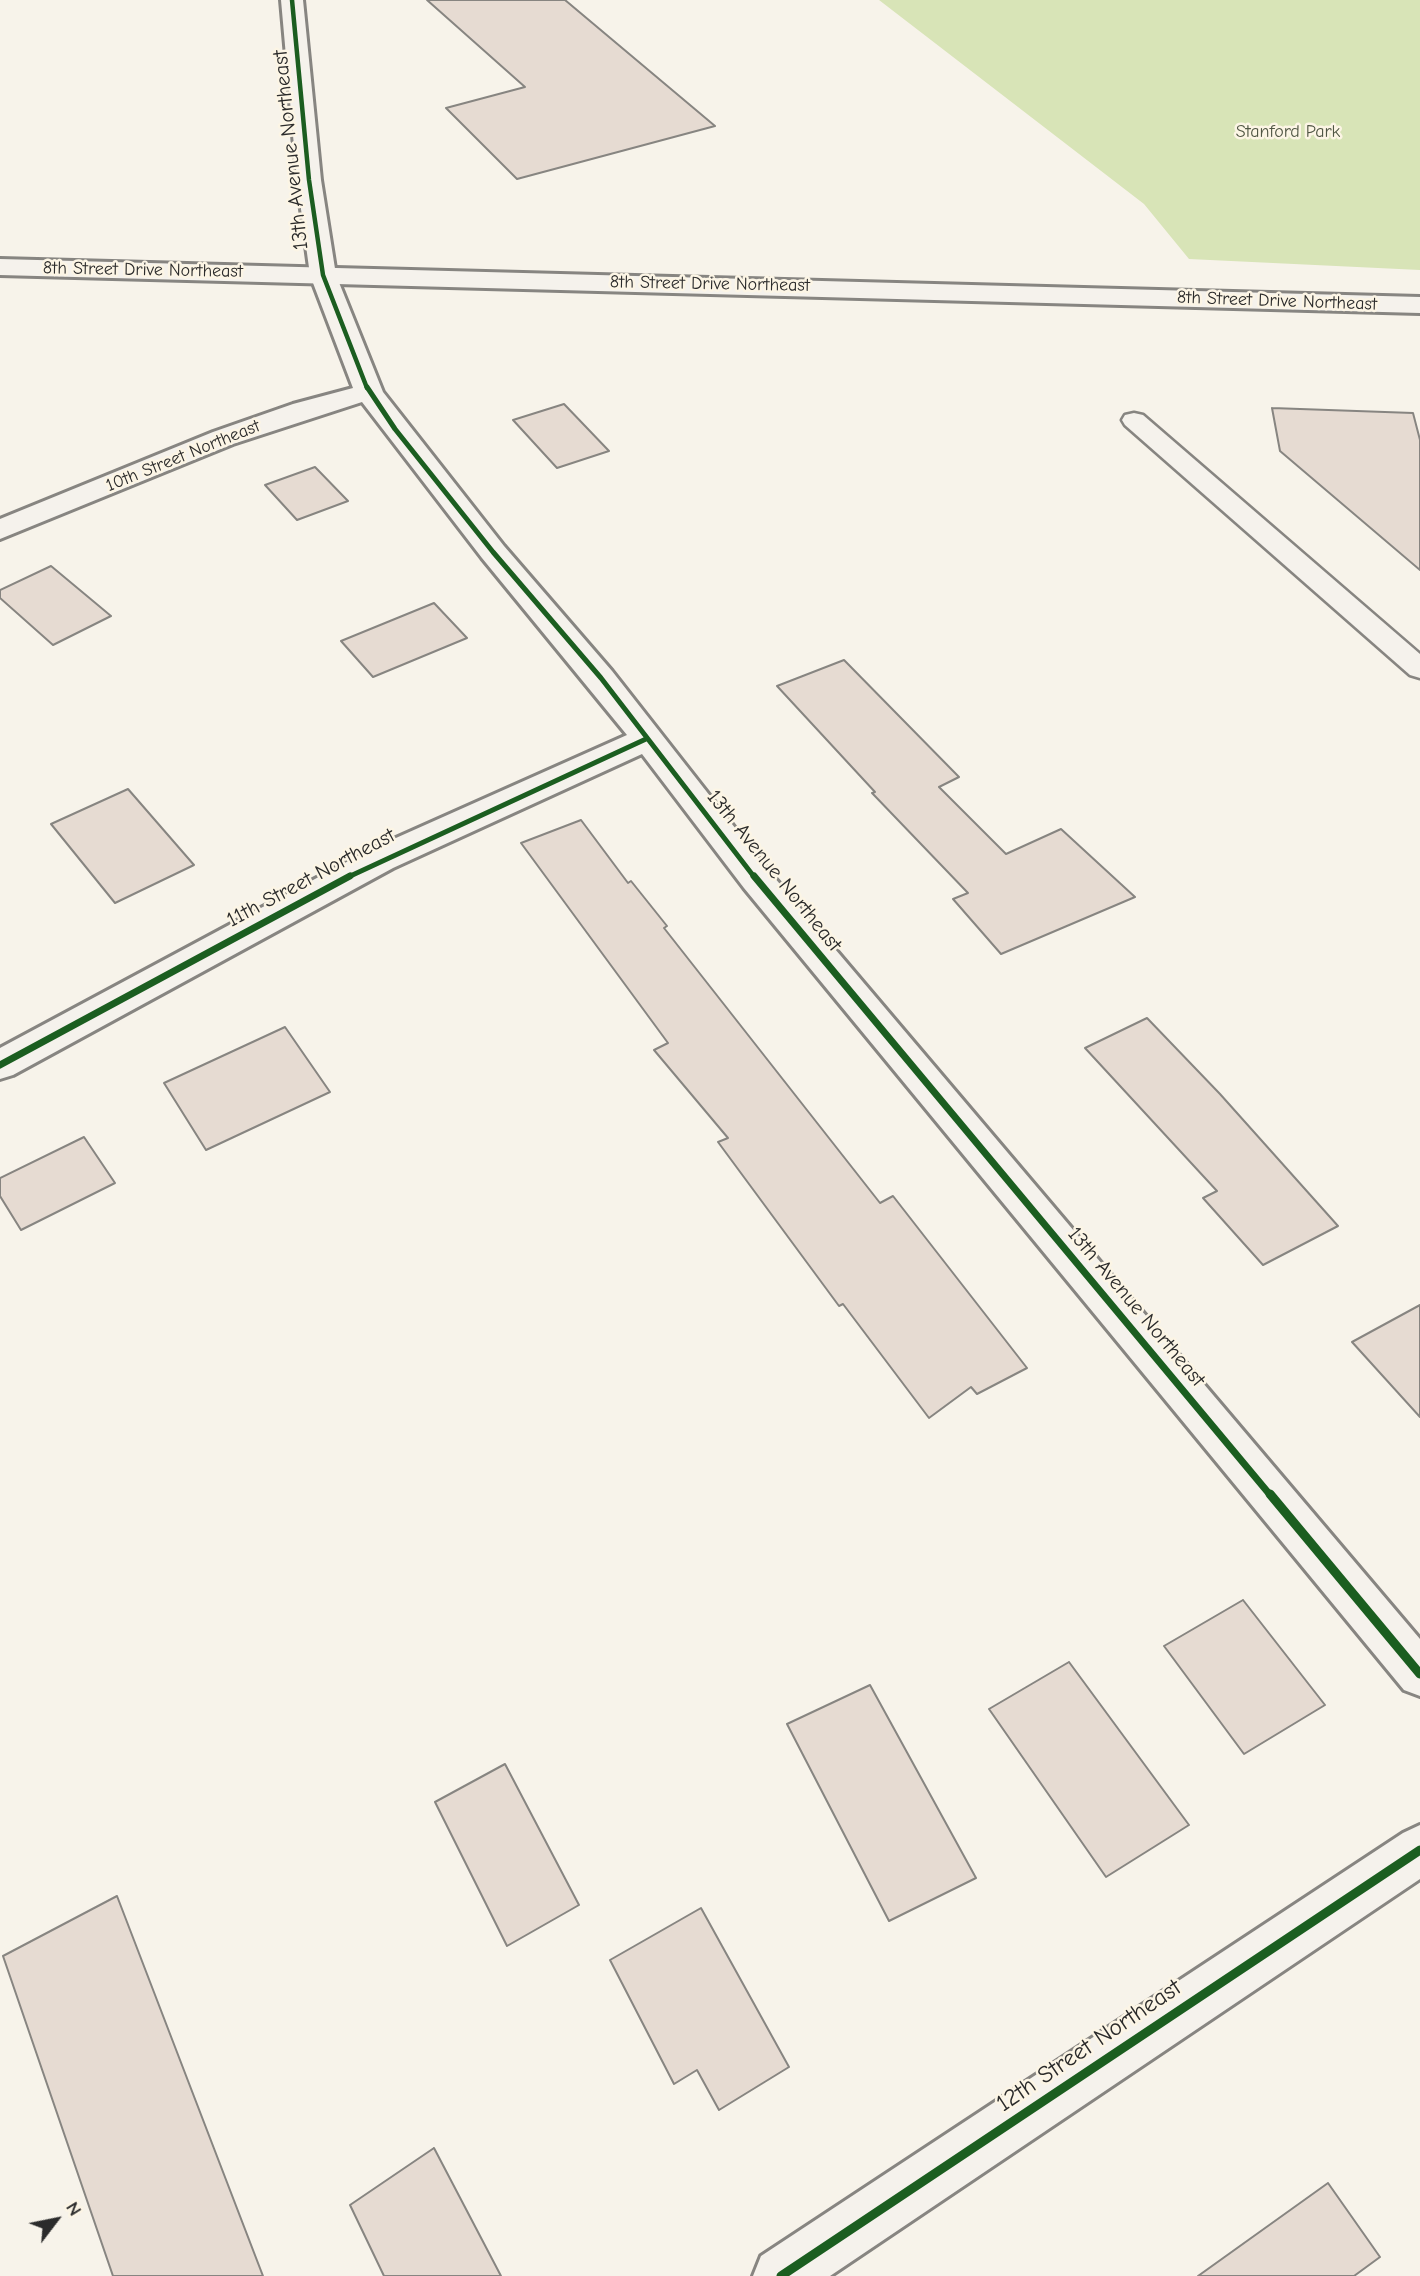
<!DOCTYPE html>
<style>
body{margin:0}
#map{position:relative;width:1420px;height:2276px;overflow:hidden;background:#f7f3ea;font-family:"Comic Neue",sans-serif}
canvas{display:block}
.north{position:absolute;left:21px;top:2185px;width:70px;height:70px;-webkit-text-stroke:5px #fcf5e5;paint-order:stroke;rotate:58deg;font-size:19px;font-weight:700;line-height:28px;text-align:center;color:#2b2b2b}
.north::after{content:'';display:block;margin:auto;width:24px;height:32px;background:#2b2b2b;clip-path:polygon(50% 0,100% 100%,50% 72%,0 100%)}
</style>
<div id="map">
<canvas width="1420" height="2276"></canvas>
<div class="north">N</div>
</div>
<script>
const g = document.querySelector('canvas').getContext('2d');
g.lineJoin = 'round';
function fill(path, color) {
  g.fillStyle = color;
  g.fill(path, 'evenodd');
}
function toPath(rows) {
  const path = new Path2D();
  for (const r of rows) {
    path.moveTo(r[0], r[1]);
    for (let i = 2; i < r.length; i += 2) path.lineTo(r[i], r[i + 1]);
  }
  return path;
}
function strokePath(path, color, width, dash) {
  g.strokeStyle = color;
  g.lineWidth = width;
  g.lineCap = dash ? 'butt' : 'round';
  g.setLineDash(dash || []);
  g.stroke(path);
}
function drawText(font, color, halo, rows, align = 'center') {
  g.font = font + ' "Comic Neue",sans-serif';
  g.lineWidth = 5;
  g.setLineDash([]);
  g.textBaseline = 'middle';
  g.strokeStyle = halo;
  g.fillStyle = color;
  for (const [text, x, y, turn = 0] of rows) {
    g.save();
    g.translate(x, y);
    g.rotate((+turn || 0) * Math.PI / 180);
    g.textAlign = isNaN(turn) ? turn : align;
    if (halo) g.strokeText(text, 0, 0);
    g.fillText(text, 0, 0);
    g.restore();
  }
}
const green = toPath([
 [879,0,1420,0,1420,270,1189,259,1144,204]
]);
const building = toPath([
 [427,0,565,0,715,126,517,179,446,108,525,87,427,0],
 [564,404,609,451,557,468,513,420,564,404],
 [1272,408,1413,413,1420,440,1420,570,1280,451,1272,408],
 [315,467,348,501,297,520,265,485,315,467],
 [51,566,111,616,53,645,0,598,0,590,51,566],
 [434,603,467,638,373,677,341,641,434,603],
 [844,660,959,777,939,787,1006,854,1061,829,1135,897,1001,954,953,899,968,893,872,793,875,792,777,686,844,660],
 [128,789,194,865,115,903,51,824,128,789],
 [581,820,628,883,631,881,667,926,664,928,880,1203,893,1196,1027,1368,977,1394,971,1387,929,1418,843,1304,839,1306,718,1142,728,1138,654,1050,668,1043,521,843,581,820],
 [1147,1018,1220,1094,1338,1226,1263,1265,1203,1198,1217,1191,1085,1048,1147,1018],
 [285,1027,330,1092,206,1150,164,1083,285,1027],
 [84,1137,115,1183,21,1230,0,1196,0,1178,84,1137],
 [1420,1305,1420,1417,1352,1342,1420,1305],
 [1243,1600,1325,1705,1244,1754,1164,1646,1243,1600],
 [1069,1662,1189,1825,1106,1877,989,1709,1069,1662],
 [870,1685,976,1878,889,1921,787,1724,870,1685],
 [505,1764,579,1905,507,1946,435,1802,505,1764],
 [117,1896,263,2276,113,2276,3,1956,117,1896],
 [701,1908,789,2067,719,2110,697,2070,674,2084,610,1960,701,1908],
 [434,2148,501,2276,384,2276,350,2205,434,2148],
 [1328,2183,1380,2257,1354,2276,1198,2276,1328,2183]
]);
const service = toPath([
 [1134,413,1143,415,1420,654,1420,678,1410,675,1125,425,1122,420,1125,415,1134,413]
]);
const minor = toPath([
 [281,0,303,0,321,180,336,275,383,392,504,546,612,671,768,870,1420,1639,1420,1696,1404,1690,744,888,642,754,393,868,13,1075,0,1079,0,1048,369,850,627,735,482,558,362,402,233,444,0,539,0,519,213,432,293,404,353,388,310,275,297,180,281,0],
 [1420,1825,1420,1879,830,2276,753,2276,761,2256,1403,1833,1420,1825]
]);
const secondary = toPath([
 [0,259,1420,297,1420,313,0,275,0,259]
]);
const cyclewayFar3 = toPath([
 [292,0,309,180,323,275,367,388]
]);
const cyclewayFar2 = toPath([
 [367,387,395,429,493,552,601,678,755,878],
 [346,878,646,739]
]);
const cyclewayFar1 = toPath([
 [754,876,1271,1496],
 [0,1065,350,876]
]);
const cycleway = toPath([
 [1270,1494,1420,1674],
 [781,2276,1420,1850]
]);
const farParknames = [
 ["Stanford Park",1288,132]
];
const farStreetnames = [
 ["8th Street Drive Northeast",143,270,1],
 ["8th Street Drive Northeast",710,284,1],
 ["8th Street Drive Northeast",1277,301,2],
 ["10th Street Northeast",183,456,-22]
];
const streetNames = [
 ["13th Avenue Northeast",291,150,-96],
 ["13th Avenue Northeast",774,871,51],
 ["11th Street Northeast",311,878,-28],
 ["13th Avenue Northeast",1136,1307,50]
];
const nearStreetnames = [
 ["12th Street Northeast",1089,2046,-34]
];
fill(green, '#d8e4b7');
fill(building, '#e6dbd2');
strokePath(building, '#878581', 2);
strokePath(service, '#878581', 5);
strokePath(minor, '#878581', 6);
strokePath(secondary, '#878581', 6);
fill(service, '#f5f2ec');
fill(minor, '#f5f2ec');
fill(secondary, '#f5f2ec');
strokePath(cyclewayFar3, '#1b5e20', 4.5);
strokePath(cyclewayFar2, '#1b5e20', 5);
strokePath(cyclewayFar1, '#1b5e20', 7);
strokePath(cycleway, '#1b5e20', 9);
drawText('18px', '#505644', '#fcf5e5', farParknames);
drawText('18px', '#2b2b2b', '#fcf5e5', farStreetnames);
drawText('21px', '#2b2b2b', '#fcf5e5', streetNames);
drawText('24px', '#2b2b2b', '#fcf5e5', nearStreetnames);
</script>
